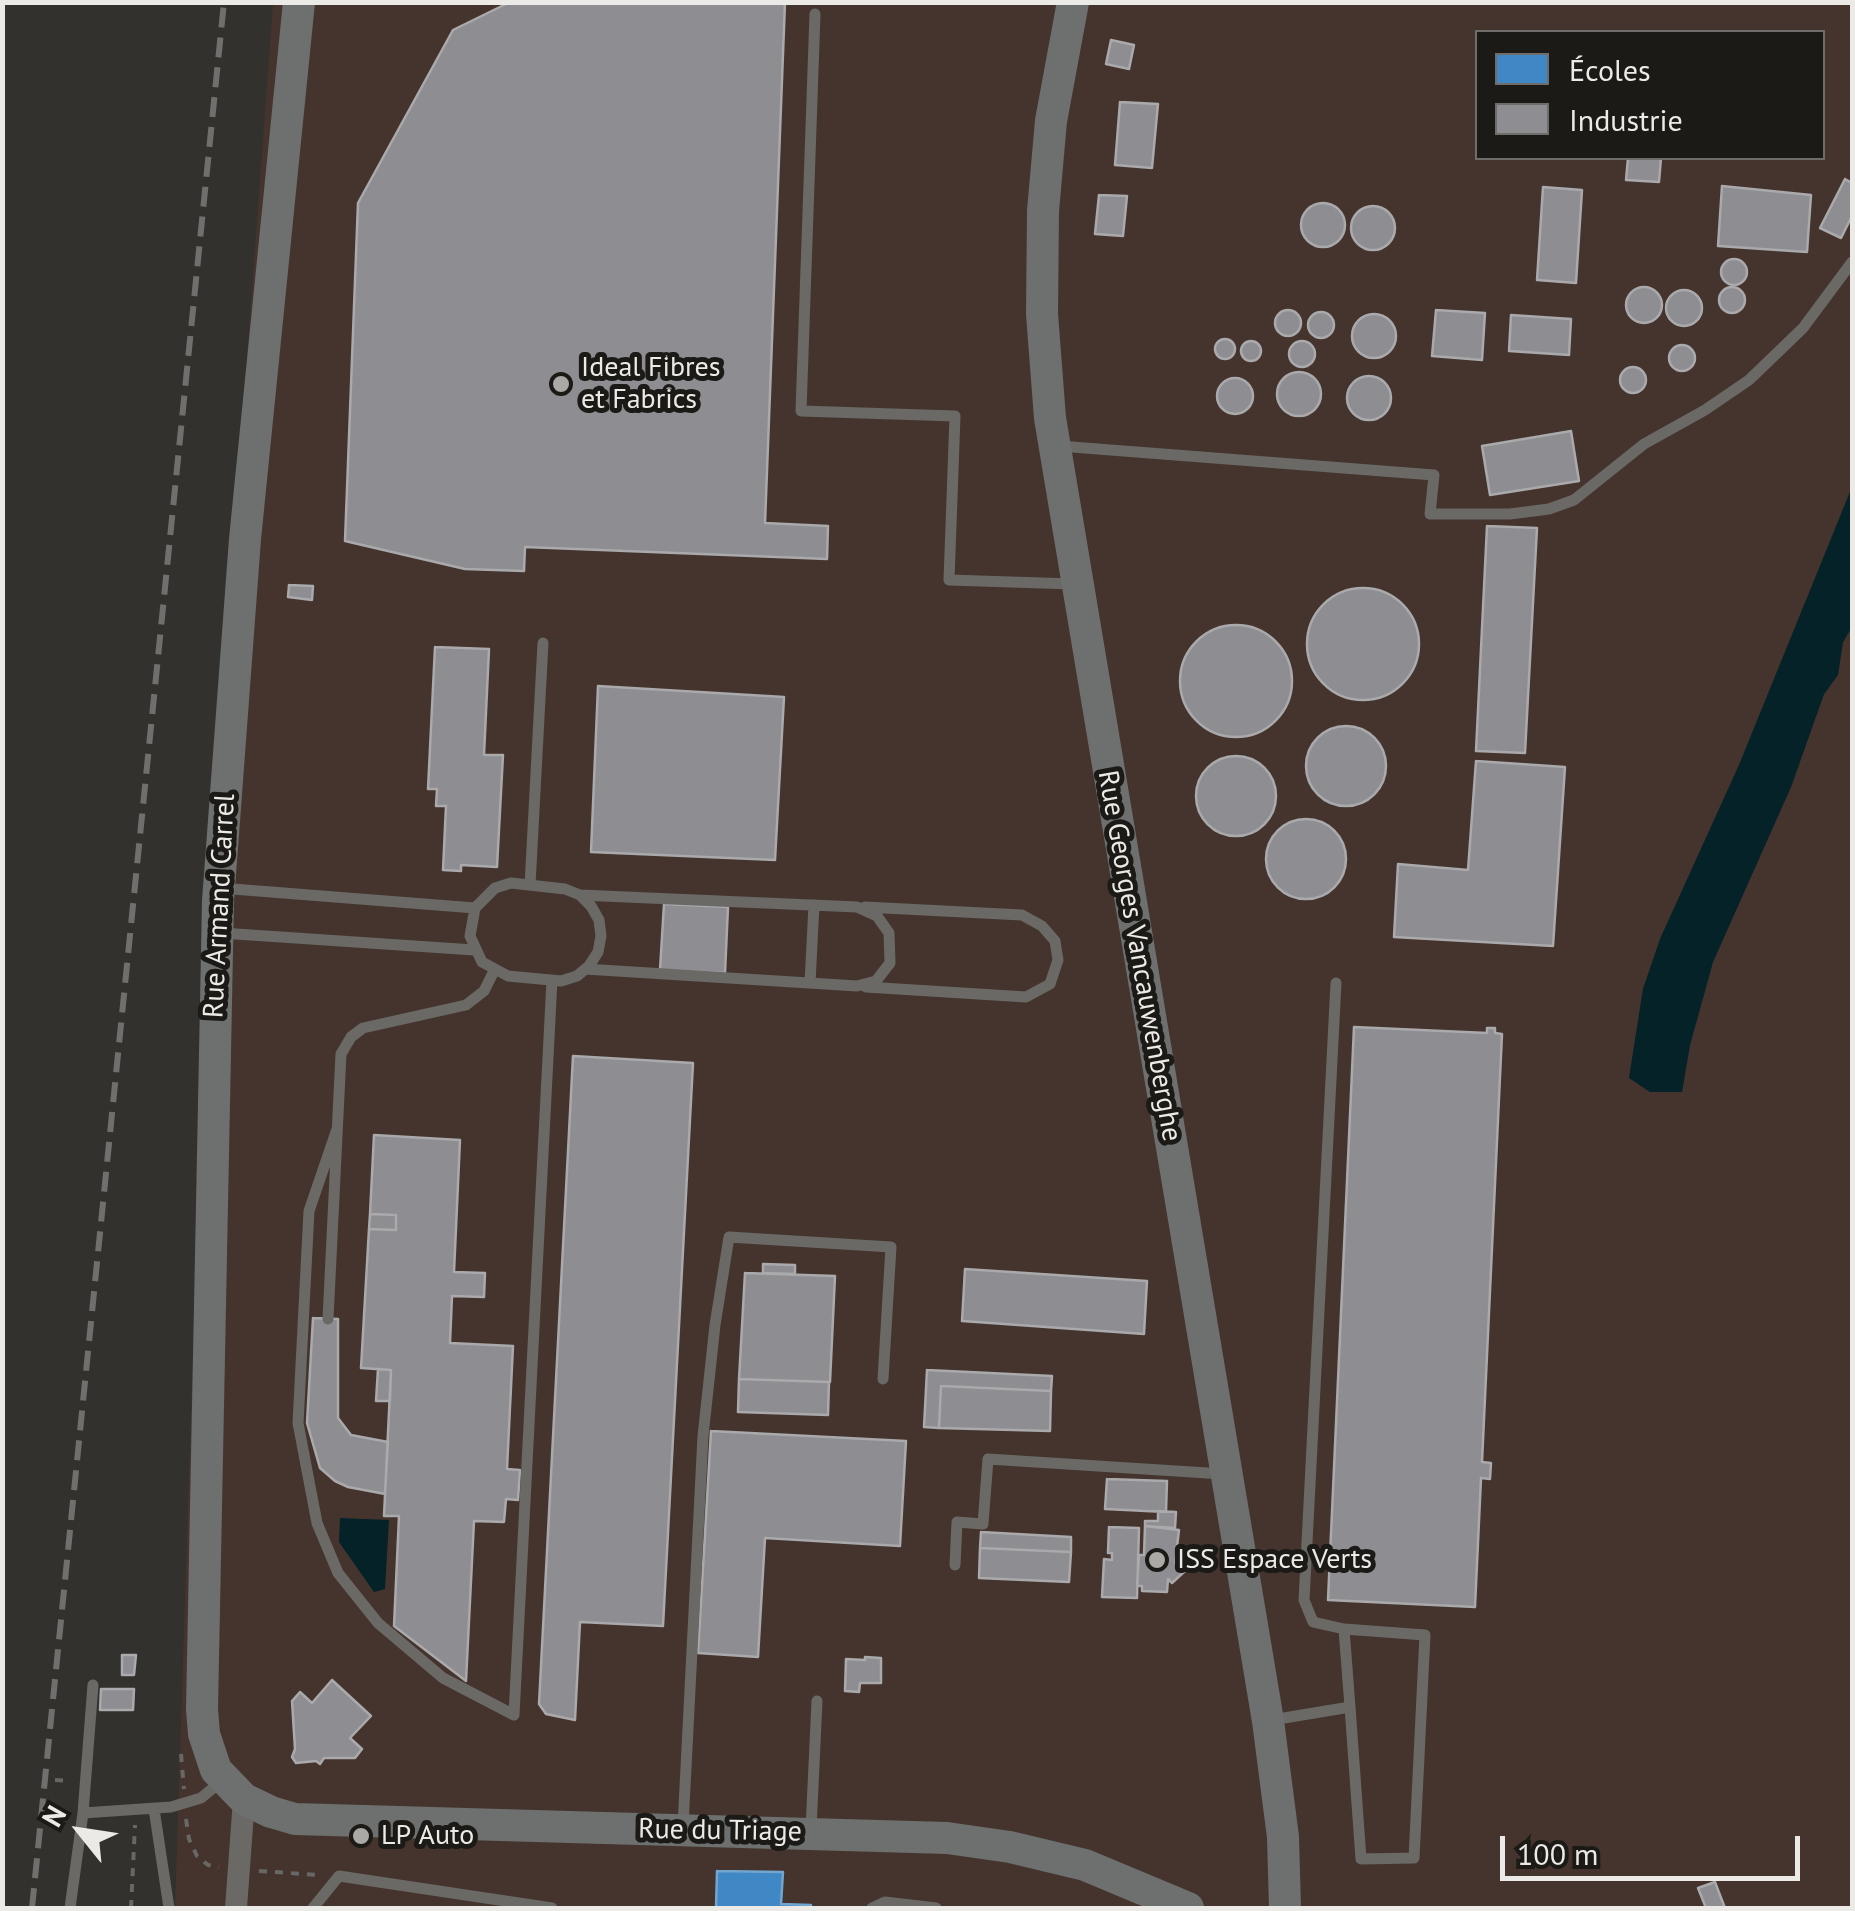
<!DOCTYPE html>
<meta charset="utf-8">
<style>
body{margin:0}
#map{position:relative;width:1855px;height:1911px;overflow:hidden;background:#32312d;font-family:"PT Sans",sans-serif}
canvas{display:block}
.frame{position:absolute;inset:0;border:5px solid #eceae6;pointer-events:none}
.legend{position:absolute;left:1475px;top:30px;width:350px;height:130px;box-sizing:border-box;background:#1b1a17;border:2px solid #6f6d6a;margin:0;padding:12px 18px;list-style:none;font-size:30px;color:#eceae6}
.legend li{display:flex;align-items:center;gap:20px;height:50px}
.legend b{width:50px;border:2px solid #6f6d6a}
.north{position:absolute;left:30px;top:1781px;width:100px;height:100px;-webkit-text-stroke:8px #1b1a17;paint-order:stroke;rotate:300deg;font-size:28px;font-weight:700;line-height:40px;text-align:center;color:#eceae6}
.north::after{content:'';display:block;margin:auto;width:35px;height:45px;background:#eceae6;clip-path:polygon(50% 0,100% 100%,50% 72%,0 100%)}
.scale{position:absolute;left:1500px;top:1836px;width:300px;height:45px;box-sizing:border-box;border:5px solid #eceae6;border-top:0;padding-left:12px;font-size:30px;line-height:35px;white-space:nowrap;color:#eceae6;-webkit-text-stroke:8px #1b1a17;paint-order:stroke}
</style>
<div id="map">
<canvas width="1855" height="1911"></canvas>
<div class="frame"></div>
<ul class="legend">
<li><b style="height:28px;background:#3f88c5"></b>Écoles</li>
<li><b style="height:28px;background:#8d8d92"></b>Industrie</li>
</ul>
<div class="north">N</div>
<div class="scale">100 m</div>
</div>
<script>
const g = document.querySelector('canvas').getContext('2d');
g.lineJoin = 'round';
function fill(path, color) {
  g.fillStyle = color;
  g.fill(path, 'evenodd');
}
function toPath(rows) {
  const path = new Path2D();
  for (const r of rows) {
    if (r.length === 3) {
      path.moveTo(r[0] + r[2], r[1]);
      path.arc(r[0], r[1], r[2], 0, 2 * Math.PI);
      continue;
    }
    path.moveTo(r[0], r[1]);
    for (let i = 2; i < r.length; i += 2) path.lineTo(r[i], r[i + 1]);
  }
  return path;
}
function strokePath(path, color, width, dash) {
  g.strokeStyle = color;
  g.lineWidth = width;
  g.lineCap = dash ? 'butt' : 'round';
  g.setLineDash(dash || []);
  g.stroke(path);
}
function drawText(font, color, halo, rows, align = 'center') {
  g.font = font + ' "PT Sans",sans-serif';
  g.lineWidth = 10;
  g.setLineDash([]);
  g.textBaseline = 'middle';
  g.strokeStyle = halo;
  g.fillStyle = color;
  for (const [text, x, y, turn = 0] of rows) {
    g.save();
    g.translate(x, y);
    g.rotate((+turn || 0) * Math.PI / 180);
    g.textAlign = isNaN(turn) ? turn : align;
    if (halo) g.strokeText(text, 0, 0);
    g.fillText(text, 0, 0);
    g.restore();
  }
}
const industrial = toPath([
 [273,3,1852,3,1852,487,1739,765,1660,939,1643,989,1629,1078,1650,1092,1682,1092,1690,1045,1713,962,1791,787,1824,694,1830,688,1843,642,1852,627,1852,1908,175,1908,208,888],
 [1478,32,1822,32,1822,158,1478,158]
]);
const water = toPath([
 [1852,487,1852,627,1843,642,1838,675,1824,694,1791,787,1713,962,1690,1045,1682,1092,1650,1092,1629,1078,1643,989,1660,939,1739,765],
 [340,1518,389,1520,385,1589,374,1592,339,1542]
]);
const schools = toPath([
 [717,1871,783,1872,781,1904,811,1905,811,1908,716,1908,717,1871]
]);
const industry = toPath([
 [510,2,785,2,765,523,828,526,827,559,525,547,524,571,465,569,345,541,358,203,453,30,510,2],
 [1111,40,1134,45,1129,69,1106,64,1111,40],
 [1120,102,1158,104,1152,168,1115,165,1120,102],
 [1628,158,1661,158,1659,182,1626,180,1628,158],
 [1845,179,1852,183,1852,216,1841,238,1820,228,1845,179],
 [1722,186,1811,195,1807,252,1718,246,1722,186],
 [1543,187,1582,190,1576,283,1537,280,1543,187],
 [1099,195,1127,196,1123,236,1095,234,1099,195],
 [1323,225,22],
 [1373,228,22],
 [1734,272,13],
 [1644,305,18],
 [1732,300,13],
 [1684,308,18],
 [1436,310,1485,313,1482,360,1432,356,1436,310],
 [1288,323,13],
 [1321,325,13],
 [1374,336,22],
 [1511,315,1571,319,1569,355,1509,351,1511,315],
 [1225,349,10],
 [1251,351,10],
 [1302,354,13],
 [1682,358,13],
 [1633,380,13],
 [1299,394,22],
 [1369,398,22],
 [1235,396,18],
 [1571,431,1579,481,1490,495,1482,446,1571,431],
 [1487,526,1537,528,1525,753,1476,751,1487,526],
 [289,585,313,586,312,600,288,597,289,585],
 [1363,644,56],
 [1236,681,56],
 [435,647,489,649,484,755,503,755,497,867,461,865,461,871,443,870,446,806,436,806,437,789,428,789,435,647],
 [598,686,784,697,775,860,591,852,598,686],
 [1346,766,40],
 [1236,796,40],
 [1476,761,1565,767,1553,946,1394,937,1398,864,1468,870,1476,761],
 [1306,859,40],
 [664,904,728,907,725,973,660,970,664,904],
 [1354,1027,1487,1033,1487,1028,1495,1028,1495,1033,1502,1034,1482,1462,1491,1463,1490,1479,1481,1478,1475,1607,1328,1600,1354,1027],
 [573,1056,693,1063,663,1626,580,1622,575,1720,546,1714,539,1704,573,1056],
 [374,1135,460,1140,454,1272,485,1273,484,1297,452,1296,450,1343,513,1346,507,1469,520,1470,518,1500,506,1499,504,1522,474,1521,466,1681,394,1626,399,1516,384,1516,391,1370,361,1368,369,1229,396,1230,396,1215,370,1214,374,1135],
 [370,1214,396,1215,396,1230,369,1229,370,1214],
 [763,1264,795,1265,795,1274,763,1273,763,1264],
 [965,1269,1147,1281,1144,1334,962,1321,965,1269],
 [745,1273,835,1276,830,1382,739,1379,745,1273],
 [313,1318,338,1319,338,1418,351,1435,388,1442,385,1494,348,1487,335,1481,320,1468,307,1423,313,1318],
 [378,1369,391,1370,390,1401,376,1401,378,1369],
 [927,1370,1052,1376,1051,1391,941,1386,939,1428,924,1427,927,1370],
 [739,1379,829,1382,828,1415,738,1412,739,1379],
 [941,1386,1051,1391,1050,1431,939,1428,941,1386],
 [711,1431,906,1441,900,1546,765,1538,758,1657,698,1653,711,1431],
 [1107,1479,1167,1481,1166,1512,1105,1509,1107,1479],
 [1158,1511,1176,1512,1175,1528,1145,1526,1145,1521,1158,1521,1158,1511],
 [1145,1526,1179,1530,1175,1563,1185,1571,1172,1583,1168,1579,1167,1592,1142,1591,1142,1586,1137,1586,1139,1555,1144,1555,1145,1526],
 [1109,1527,1139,1528,1137,1598,1102,1597,1104,1559,1112,1560,1112,1553,1108,1553,1108,1552,1109,1527],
 [981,1532,1071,1537,1071,1552,980,1548,981,1532],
 [980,1548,1071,1552,1069,1582,979,1578,980,1548],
 [122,1655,136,1655,134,1675,122,1675,122,1655],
 [865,1657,881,1658,881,1683,860,1683,859,1692,845,1691,846,1659,865,1660,865,1657],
 [332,1680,371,1716,350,1738,362,1749,355,1758,324,1758,320,1764,316,1761,296,1763,292,1757,295,1749,292,1701,300,1692,312,1703,332,1680],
 [101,1689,134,1689,133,1710,100,1710,101,1689],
 [1715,1882,1718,1890,1725,1908,1706,1908,1698,1888,1715,1882]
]);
const path = toPath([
 [181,1754,184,1789],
 [55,1780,70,1781],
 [186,1819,189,1839,197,1856,208,1865,219,1867],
 [259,1871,319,1875],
 [131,1908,135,1825]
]);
const lane = toPath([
 [815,14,801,411,955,416,949,580,1073,584],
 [1059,446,1434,475,1430,514,1510,514,1549,509,1574,500,1644,444,1705,410,1749,380,1803,328,1852,262],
 [511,883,565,889,580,895,591,906,599,920,601,936,598,952,589,966,577,976,561,981,508,976,482,962,470,936,475,908,495,888,511,883],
 [530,885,543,643],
 [220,888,475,908],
 [580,895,857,907,877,916,889,933,890,963,876,981,857,986,585,969],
 [865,907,1022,915,1042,926,1055,941,1058,960,1050,984,1026,997,866,987],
 [221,933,474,950],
 [810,983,814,905],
 [1336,983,1304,1600,1313,1622,1344,1629],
 [337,1129,309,1211,298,1423,317,1523,338,1573,378,1623,443,1678,514,1715,552,980],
 [328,1319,341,1054,351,1037,363,1028,466,1005,484,991,494,971],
 [955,1565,957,1522,983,1524,988,1459,1223,1474],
 [1272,1720,1350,1707,1361,1859,1414,1858,1425,1635,1344,1629,1350,1707],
 [154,1809,169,1908],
 [83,1813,93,1685],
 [683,1826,703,1436,715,1325,729,1237,891,1247,883,1379],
 [811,1829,817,1701],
 [70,1908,83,1813,171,1807,201,1798,223,1780],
 [313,1908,339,1876,552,1908],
 [872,1908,885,1902,936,1908]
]);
const street = toPath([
 [236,1908,244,1799]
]);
const secondary = toPath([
 [299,2,245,539,218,901,202,1709,204,1734,216,1770,244,1799,271,1812,295,1819,947,1838,1010,1847,1085,1865,1188,1908],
 [1073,2,1051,121,1043,211,1042,314,1050,418,1268,1721,1283,1837,1285,1908]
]);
const rail = toPath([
 [32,1908,224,2]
]);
const markers = [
 [561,384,10,"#aba9a5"],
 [1157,1560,10,"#aba9a5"],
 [361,1836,10,"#aba9a5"]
];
const poiNames = [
 ["Ideal Fibres",581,368],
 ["et Fabrics",581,400],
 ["ISS Espace Verts",1177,1560],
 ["LP Auto",381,1836]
];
const streetNames = [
 ["Rue Armand Carrel",220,906,-87],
 ["Rue Georges Vancauwenberghe",1139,956,80],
 ["Rue du Triage",720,1831,1]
];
fill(industrial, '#44342d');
fill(water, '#042228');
fill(schools, '#3f88c5');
strokePath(schools, '#73a5cf', 2.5);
fill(industry, '#8d8d92');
strokePath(industry, '#aaa9ab', 2.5);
strokePath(path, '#686765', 4, [8, 8]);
strokePath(lane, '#6a6966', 11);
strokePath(street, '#6a6966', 22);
strokePath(secondary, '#6d706e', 32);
strokePath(rail, '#6f6f6d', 6, [20, 10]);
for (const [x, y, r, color] of markers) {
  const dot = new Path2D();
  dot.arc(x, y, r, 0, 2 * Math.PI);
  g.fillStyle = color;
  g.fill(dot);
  strokePath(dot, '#1b1a17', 4);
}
drawText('28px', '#eceae6', '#1b1a17', poiNames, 'left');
drawText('28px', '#eceae6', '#1b1a17', streetNames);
</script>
